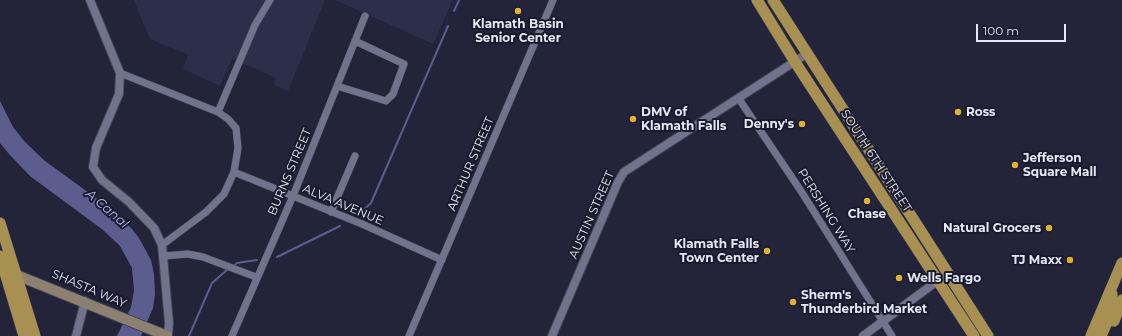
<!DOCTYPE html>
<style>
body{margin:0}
#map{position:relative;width:1122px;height:336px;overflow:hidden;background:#232439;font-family:Montserrat,sans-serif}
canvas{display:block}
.scale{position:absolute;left:976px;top:24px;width:90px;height:18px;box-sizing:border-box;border:2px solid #e5e7f5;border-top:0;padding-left:5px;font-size:12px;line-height:14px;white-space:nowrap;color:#e5e7f5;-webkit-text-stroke:3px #1a1a2e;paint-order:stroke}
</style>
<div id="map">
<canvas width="1122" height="336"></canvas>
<div class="scale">100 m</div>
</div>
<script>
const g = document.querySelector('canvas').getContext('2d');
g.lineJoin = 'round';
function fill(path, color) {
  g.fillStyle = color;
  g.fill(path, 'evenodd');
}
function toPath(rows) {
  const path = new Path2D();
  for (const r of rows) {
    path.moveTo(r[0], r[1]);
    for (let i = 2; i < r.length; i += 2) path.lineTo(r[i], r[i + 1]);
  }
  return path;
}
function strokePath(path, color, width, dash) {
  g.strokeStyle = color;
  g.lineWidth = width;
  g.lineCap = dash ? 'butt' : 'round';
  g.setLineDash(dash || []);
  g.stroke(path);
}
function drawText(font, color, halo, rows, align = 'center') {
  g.font = font + ' Montserrat,sans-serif';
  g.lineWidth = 4;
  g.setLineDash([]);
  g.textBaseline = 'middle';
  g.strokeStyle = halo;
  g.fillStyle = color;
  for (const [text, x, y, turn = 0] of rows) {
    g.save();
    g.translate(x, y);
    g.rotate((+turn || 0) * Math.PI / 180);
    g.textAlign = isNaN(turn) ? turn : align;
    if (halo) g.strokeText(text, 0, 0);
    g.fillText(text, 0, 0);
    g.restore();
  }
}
const built = toPath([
 [134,0,325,0,288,91,274,85,276,78,232,59,220,86,183,69,188,55,150,39],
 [335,0,453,0,433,44]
]);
const water = toPath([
 [0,101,13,127,25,142,45,161,107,206,132,229,139,238,151,260,154,274,155,294,153,308,141,336,117,336,131,307,134,291,132,268,120,246,103,230,30,176,9,154,0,143]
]);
const stream = toPath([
 [454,11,459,0],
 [358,215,371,203,448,26],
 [277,257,340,226],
 [233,266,237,263,257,260],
 [189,336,212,283,228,269]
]);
const minor = toPath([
 [120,73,218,112,228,119,236,128,238,148,234,172,224,194,206,212,162,245],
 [337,86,386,101,393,94,404,64,355,41],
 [739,99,801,191,892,336],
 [218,112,255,25,270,0],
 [234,172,362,224,442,260],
 [331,212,355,156],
 [163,256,188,254,203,257,256,277],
 [232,336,293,196,365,16],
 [409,336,553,0]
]);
const tertiary = toPath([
 [90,0,120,73,119,94,96,148,93,167,102,180,129,202,154,228,162,245,169,323,168,336],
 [76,336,85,301],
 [552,336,618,182,624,172,808,53],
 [863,336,948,273]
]);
const secondary = toPath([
 [9,272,167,336]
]);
const primary = toPath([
 [757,0,795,62,974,336],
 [773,0,988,336],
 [0,223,35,336],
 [0,256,24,336],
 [1114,321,1122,300],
 [1091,336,1122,263],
 [1101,336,1111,313,1112,294]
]);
const markers = [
 [518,11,4,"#ddb133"],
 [958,112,4,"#ddb133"],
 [633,119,4,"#ddb133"],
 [802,124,4,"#ddb133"],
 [1015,165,4,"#ddb133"],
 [867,201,4,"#ddb133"],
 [1049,228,4,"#ddb133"],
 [767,251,4,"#ddb133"],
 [1070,260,4,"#ddb133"],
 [899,278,4,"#ddb133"],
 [793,302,4,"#ddb133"]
];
const poiNames = [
 ["Klamath Basin",518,24,"center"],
 ["Senior Center",518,38,"center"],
 ["DMV of",641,112],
 ["Klamath Falls",641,126],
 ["Ross",966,112],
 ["Denny's",794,124,"right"],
 ["Jefferson",1023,158],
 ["Square Mall",1023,172],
 ["Chase",867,214,"center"],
 ["Natural Grocers",1041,228,"right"],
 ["Klamath Falls",759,244,"right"],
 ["Town Center",759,258,"right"],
 ["TJ Maxx",1062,260,"right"],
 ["Wells Fargo",907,278],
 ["Sherm's",801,295],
 ["Thunderbird Market",801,309]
];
const streetNames = [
 ["SOUTH 6TH STREET",876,161,57],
 ["ARTHUR STREET",471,164,-67],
 ["BURNS STREET",290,172,-67],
 ["ALVA AVENUE",343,205,23],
 ["PERSHING WAY",826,211,58],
 ["AUSTIN STREET",592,215,-66],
 ["SHASTA WAY",89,289,23]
];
const waterNames = [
 ["A Canal",107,209,41]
];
fill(built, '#2d2e49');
fill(water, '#5c5d8e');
strokePath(stream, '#5c5d8e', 2);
strokePath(minor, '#414152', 8);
strokePath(tertiary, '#414152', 10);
strokePath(secondary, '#414152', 12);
strokePath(primary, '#414152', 12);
strokePath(minor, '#71738c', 7);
strokePath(tertiary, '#71738c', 8);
strokePath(secondary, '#8c8170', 10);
strokePath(primary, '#a89053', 11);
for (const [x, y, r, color] of markers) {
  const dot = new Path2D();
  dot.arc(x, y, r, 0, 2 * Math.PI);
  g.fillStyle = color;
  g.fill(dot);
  strokePath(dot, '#1a1a2e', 1.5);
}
drawText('bold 12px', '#e5e7f5', '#1a1a2e', poiNames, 'left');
drawText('12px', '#e5e7f5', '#1a1a2e', streetNames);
drawText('italic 13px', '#b6b9f6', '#1a1a2e', waterNames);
</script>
